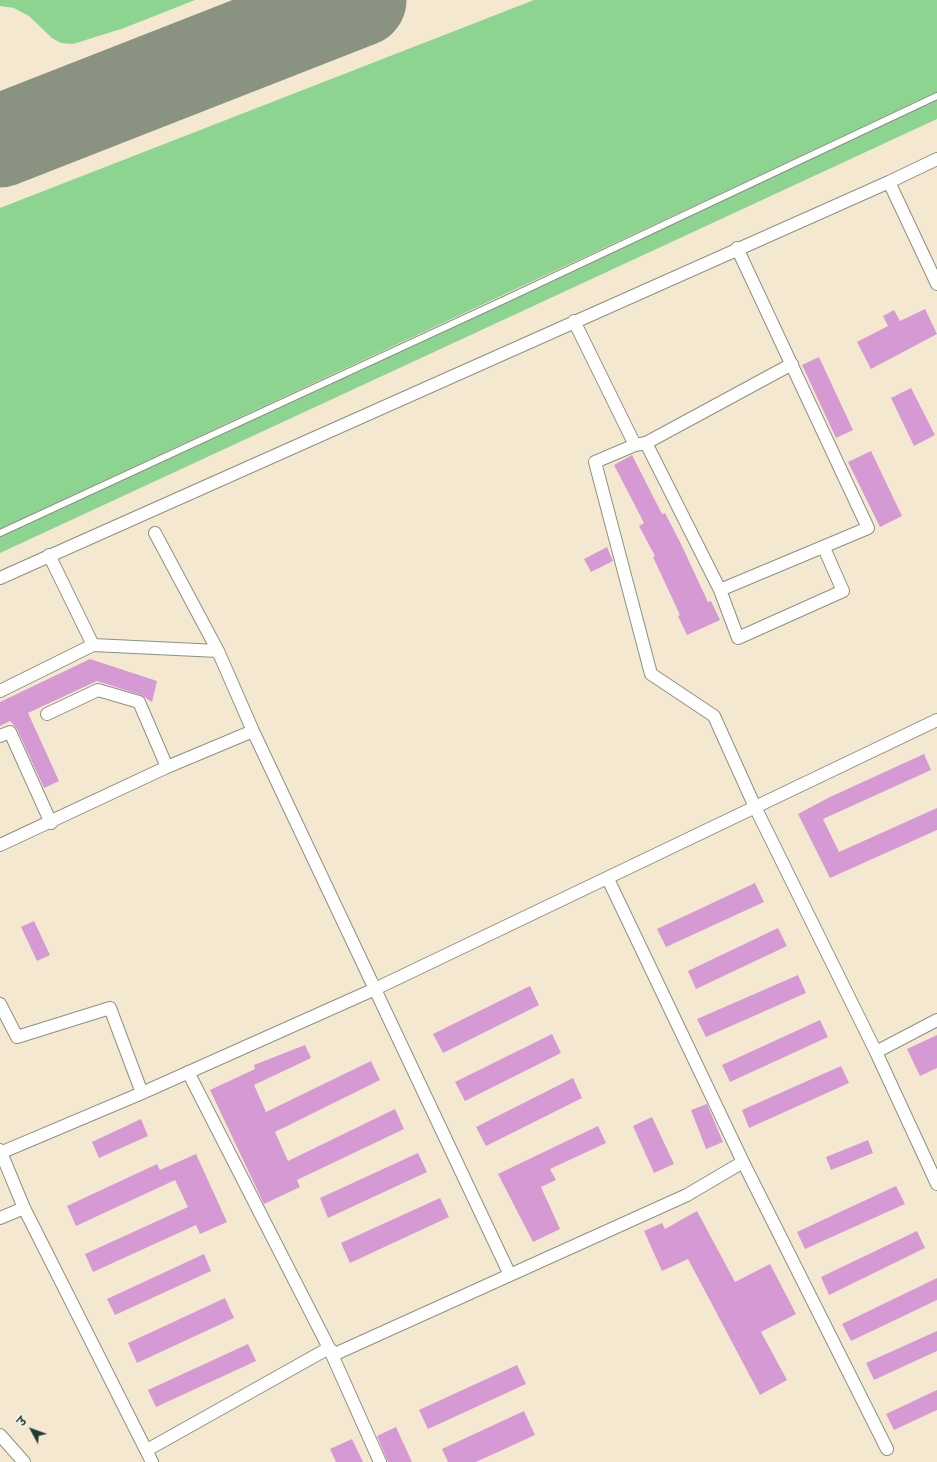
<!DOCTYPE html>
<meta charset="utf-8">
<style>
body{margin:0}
#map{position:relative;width:937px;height:1462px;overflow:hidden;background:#f5e8d1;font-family:"Shantell Sans","Playpen Sans Deva",sans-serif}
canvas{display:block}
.north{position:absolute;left:12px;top:1410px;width:40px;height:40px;-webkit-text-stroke:3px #fbf7ec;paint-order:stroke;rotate:311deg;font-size:11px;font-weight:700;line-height:16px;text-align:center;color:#1f3d34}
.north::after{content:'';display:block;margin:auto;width:14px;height:18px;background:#1f3d34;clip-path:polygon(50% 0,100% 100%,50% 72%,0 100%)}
</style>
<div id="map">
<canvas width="937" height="1462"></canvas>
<div class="north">उ</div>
</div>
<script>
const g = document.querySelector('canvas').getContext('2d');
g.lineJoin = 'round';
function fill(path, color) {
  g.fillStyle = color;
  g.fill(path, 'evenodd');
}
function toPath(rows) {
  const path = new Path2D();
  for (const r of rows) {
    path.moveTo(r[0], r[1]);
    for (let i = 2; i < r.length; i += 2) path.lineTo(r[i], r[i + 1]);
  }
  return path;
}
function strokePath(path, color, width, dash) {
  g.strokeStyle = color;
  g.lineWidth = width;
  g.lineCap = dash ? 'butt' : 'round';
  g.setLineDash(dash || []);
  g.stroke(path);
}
const green = toPath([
 [0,0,195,0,124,28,73,44,61,43,52,38,29,16,14,8,0,6],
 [534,0,937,0,937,93,0,529,0,208],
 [937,99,937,119,0,553,0,536]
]);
const runway = toPath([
 [0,141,360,0]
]);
const building = toPath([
 [925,309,937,334,871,369,857,342,888,326,883,316,894,310,900,321],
 [819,357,853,430,836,438,802,365],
 [911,388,935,435,914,446,891,398],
 [871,451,902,516,880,527,848,462],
 [632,455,662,514,665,513,681,544,708,602,711,601,720,620,687,635,678,616,680,615,653,557,655,556,639,526,644,523,614,465],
 [607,547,613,561,591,572,584,559],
 [90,659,157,681,152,702,141,695,97,681,28,713,59,781,44,788,17,729,10,721,0,726,0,702],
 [924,754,931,770,823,819,839,852,937,808,937,830,830,878,798,814,830,797],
 [755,883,764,902,666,947,657,929],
 [34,921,50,955,37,961,21,927],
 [778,928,787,946,696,989,688,971],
 [798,975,806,993,706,1037,697,1019],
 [530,986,539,1005,443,1053,433,1034],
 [820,1020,828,1037,730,1082,722,1065],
 [552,1034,561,1053,465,1101,455,1082],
 [937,1035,937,1068,920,1076,907,1049],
 [305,1045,311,1058,254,1085,266,1112,371,1061,380,1080,275,1132,288,1161,395,1109,404,1129,297,1180,300,1187,264,1204,210,1090,255,1069,254,1065],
 [841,1066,849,1083,749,1128,742,1110],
 [573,1078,582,1098,486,1146,476,1127],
 [707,1104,723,1142,706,1149,691,1110],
 [652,1117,674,1164,654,1173,633,1126],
 [141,1119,148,1136,99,1158,92,1142],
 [598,1126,606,1143,550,1169,556,1180,541,1187,560,1229,533,1242,498,1174],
 [868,1140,873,1153,831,1170,826,1157],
 [418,1153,427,1172,328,1218,320,1198],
 [196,1154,227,1222,200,1234,196,1225,93,1272,85,1254,188,1207,175,1180,76,1226,67,1206,157,1164,160,1170],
 [896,1186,905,1204,805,1249,797,1232],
 [440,1198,449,1217,350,1263,341,1243],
 [697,1211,735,1282,770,1264,796,1314,761,1332,787,1380,760,1395,688,1259,662,1271,644,1231,662,1223,665,1229],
 [917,1231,925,1248,829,1295,821,1277],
 [204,1254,211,1271,115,1315,107,1299],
 [937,1278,937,1300,851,1341,842,1324],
 [225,1298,234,1318,137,1363,128,1343],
 [937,1331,937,1351,874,1380,866,1363],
 [248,1344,256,1361,156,1407,148,1390],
 [517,1365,526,1384,428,1429,419,1410],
 [937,1390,937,1410,894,1430,886,1414],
 [524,1411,535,1435,476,1462,448,1462,442,1449],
 [396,1427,412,1462,388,1462,377,1436],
 [352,1439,363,1462,336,1462,330,1449]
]);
const service = toPath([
 [0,533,504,300,937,96]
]);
const minor = toPath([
 [889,182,937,284],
 [574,321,635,445],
 [792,364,646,443,635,445,595,462,651,674,714,716,755,807,876,1052,937,1184],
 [646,443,720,590,738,638,843,591,824,548],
 [155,533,218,651,253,731,510,1275],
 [49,555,93,645],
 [0,578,889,182,937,159],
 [720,590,868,528,737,248],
 [0,691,93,645,218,651],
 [47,714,98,690,139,702,167,767],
 [0,736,10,732,51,823],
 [0,845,167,767,253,731],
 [608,879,743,1162,887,1449],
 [0,1004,17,1037,110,1008,142,1093],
 [876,1052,937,1020],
 [188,1072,329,1348,380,1462],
 [0,1150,24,1208,152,1462],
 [0,1153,142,1093,375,989,937,720],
 [0,1218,24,1208],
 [0,1435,24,1462],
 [147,1450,329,1348,335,1354,687,1195,743,1162]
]);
fill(green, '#8cd490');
strokePath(runway, '#8a9282', 93);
fill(building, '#d59ad4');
strokePath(service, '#8a9282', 8);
strokePath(minor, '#8a9282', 14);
strokePath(service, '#fff', 6);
strokePath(minor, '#fff', 12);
</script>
